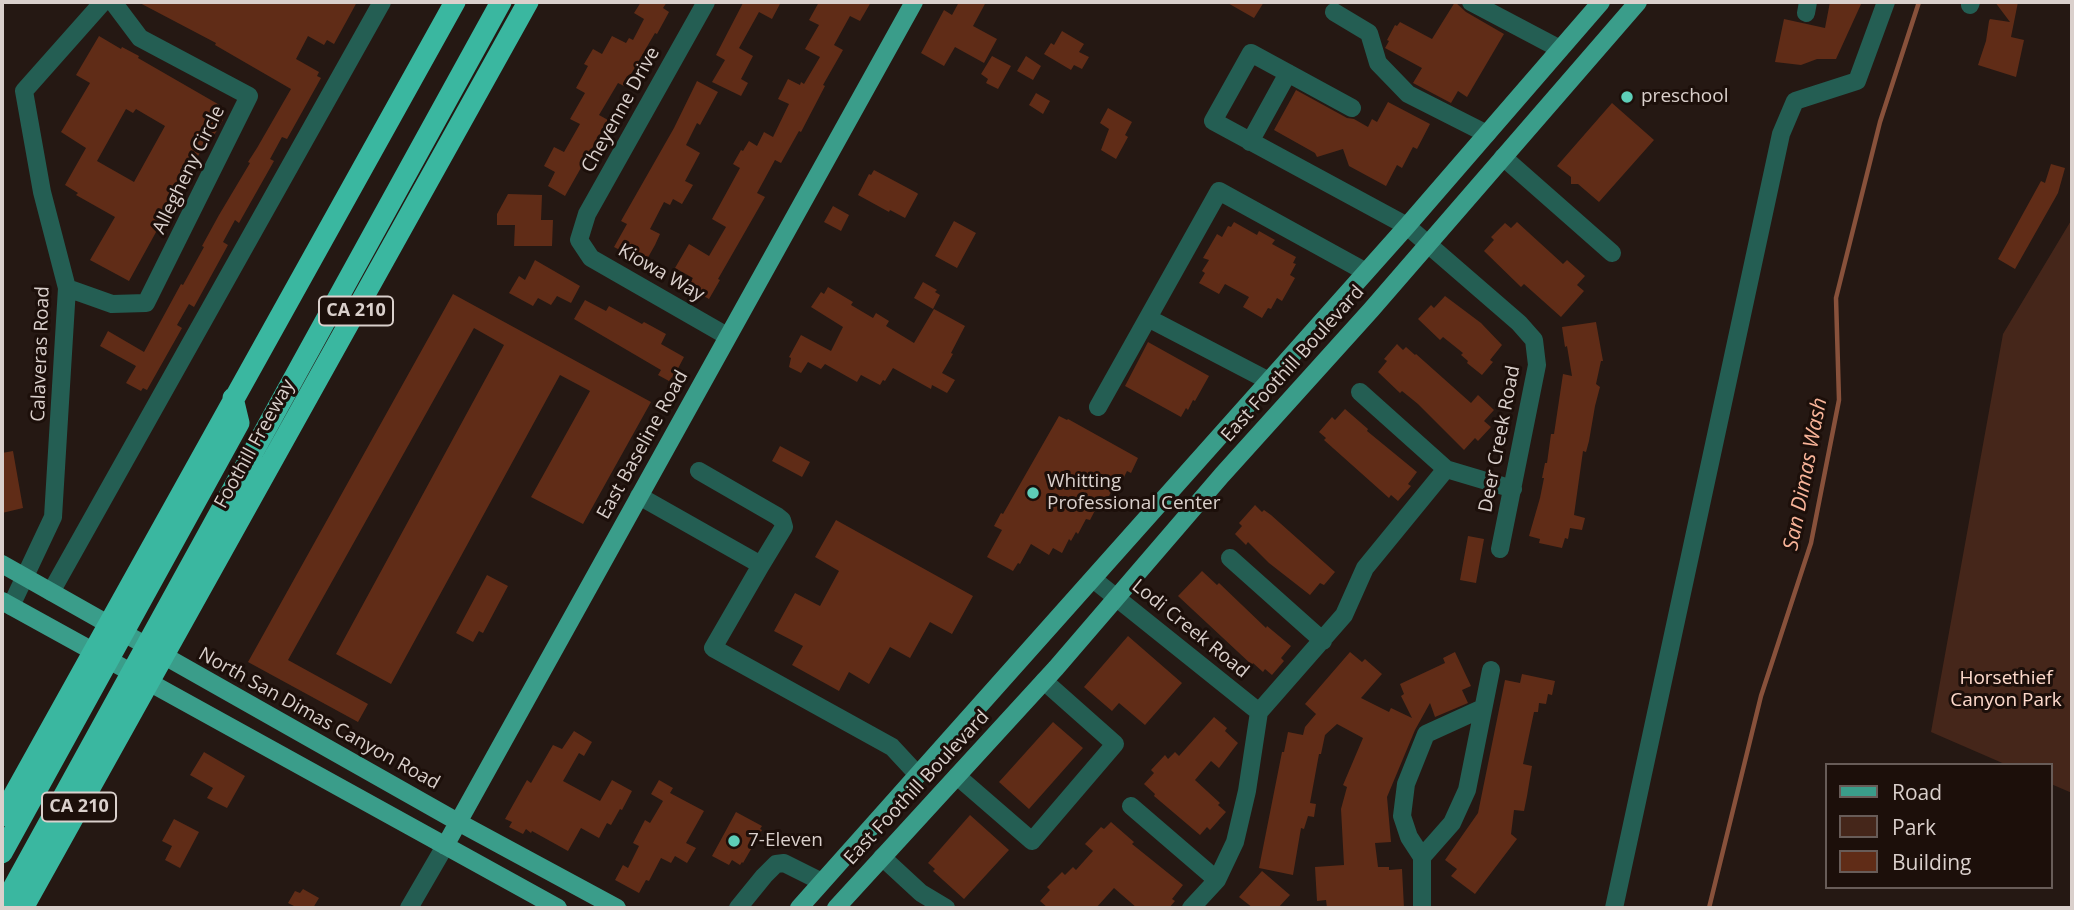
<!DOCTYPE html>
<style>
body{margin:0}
#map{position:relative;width:2074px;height:910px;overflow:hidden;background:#251813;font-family:"Open Sans",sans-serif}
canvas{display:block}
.frame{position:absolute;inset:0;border:4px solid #dad0cc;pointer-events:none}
.legend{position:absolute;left:1825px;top:763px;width:228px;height:126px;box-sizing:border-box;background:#1c0f0a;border:2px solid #685c58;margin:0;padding:9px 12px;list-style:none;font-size:21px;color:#dad0cc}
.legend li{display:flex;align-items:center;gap:14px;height:35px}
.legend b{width:35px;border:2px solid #685c58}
</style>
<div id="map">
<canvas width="2074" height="910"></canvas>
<div class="frame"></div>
<ul class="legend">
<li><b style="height:9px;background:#3a9d8a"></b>Road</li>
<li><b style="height:19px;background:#45261a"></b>Park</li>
<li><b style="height:19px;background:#602c17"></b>Building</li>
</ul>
</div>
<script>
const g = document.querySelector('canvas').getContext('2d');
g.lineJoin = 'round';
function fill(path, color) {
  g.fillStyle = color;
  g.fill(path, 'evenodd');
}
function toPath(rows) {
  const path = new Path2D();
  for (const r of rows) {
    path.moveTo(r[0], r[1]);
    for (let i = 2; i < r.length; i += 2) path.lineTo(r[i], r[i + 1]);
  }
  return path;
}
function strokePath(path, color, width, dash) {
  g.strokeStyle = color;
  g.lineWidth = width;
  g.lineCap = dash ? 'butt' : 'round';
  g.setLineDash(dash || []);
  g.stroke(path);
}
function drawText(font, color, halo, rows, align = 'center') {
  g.font = font + ' "Open Sans",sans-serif';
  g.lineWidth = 6;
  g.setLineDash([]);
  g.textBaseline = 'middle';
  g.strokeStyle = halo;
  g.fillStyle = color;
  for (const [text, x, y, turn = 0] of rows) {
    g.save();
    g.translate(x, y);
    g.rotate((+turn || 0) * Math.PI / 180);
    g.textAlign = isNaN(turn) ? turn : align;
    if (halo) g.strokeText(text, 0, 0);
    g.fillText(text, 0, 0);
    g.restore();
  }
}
const green = toPath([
 [2072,219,2072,793,2051,784,2051,765,2007,765,1931,732,2003,334]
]);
const stream = toPath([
 [1709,908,1761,696,1811,543,1839,400,1836,298,1880,122,1919,2]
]);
const building = toPath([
 [138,2,357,2,334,44,327,40,324,45,308,36,296,59,319,72,317,76,321,78,287,139,282,137,270,159,274,161,239,223,235,220,223,242,228,245,194,307,189,304,177,325,182,328,147,390,143,388,141,391,126,383,136,366,100,346,108,331,144,352,181,284,183,285,199,256,204,247,202,246,219,215,250,163,248,162,257,148,291,89,215,45,216,43],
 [641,2,667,2,663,8,669,12,657,34,655,33,624,86,618,83,599,115,608,120,565,196,548,186,555,172,544,166,554,147,564,152,580,124,570,119,585,93,576,88,588,66,584,64,593,49,602,54,612,36,626,43,629,38,633,40,644,19,634,13],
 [740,2,781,2,772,19,759,12,739,48,753,56,741,79,748,83,741,96,712,82,725,60,716,55,743,3],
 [819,2,871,2,860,21,850,16,834,45,843,50,823,85,825,86,801,132,799,131,781,163,775,160,757,193,765,197,718,279,720,280,709,299,687,287,693,278,675,268,689,244,709,256,726,227,712,219,740,168,733,164,741,150,743,151,749,141,757,146,764,132,773,137,789,104,778,99,788,79,800,85,801,82,804,84,820,57,805,49,819,25,809,20],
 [959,2,986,2,973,26,997,39,984,63,955,47,944,66,921,53,944,10,952,15],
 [1226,2,1264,2,1254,18],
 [1455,2,1466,12,1504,34,1467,97,1458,91,1451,103,1415,84,1413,83,1422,68,1385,48,1389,41,1387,40,1395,25,1397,26,1400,22,1432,39],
 [1830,2,1862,2,1836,59,1817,59,1801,65,1775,62,1784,19,1825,28],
 [1995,2,2018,2,2011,37,2024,40,2016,77,1978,65,1986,41,1989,21,1990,19,2010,22],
 [1062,31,1084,44,1079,52,1089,57,1082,69,1074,65,1071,70,1044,54,1051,43,1054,45],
 [99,36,121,49,122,47,139,56,138,58,223,107,217,117,223,120,206,149,203,147,129,281,90,260,115,217,76,195,78,193,65,185,86,148,61,132,90,83,76,75],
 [126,109,133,113,136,109,165,126,134,182,97,161],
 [992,56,1011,66,998,89,986,83,988,79,981,74],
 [1026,56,1041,66,1033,80,1017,71],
 [697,81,718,92,700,125,697,123,686,145,700,153,685,181,693,185,682,204,673,199,670,205,664,202,650,229,660,234,655,245,646,261,637,256,635,258,614,247,627,224,621,221,674,128],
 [1296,90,1347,118,1354,119,1368,127,1372,119,1377,122,1388,102,1430,124,1417,149,1413,147,1402,168,1397,165,1386,186,1349,166,1343,149,1317,157,1315,153,1274,130],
 [1036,93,1050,101,1043,114,1029,105],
 [1612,103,1654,140,1599,202,1578,184,1571,184,1571,177,1557,166],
 [1108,108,1132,122,1125,135,1128,137,1116,159,1101,150,1109,129,1100,123],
 [2051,164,2065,168,2058,193,2015,269,1998,259,2041,181,2045,183],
 [874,170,917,193,918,194,905,218,890,210,889,212,858,195,869,174,871,175],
 [508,194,542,195,541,220,553,220,552,246,514,246,515,225,497,225,497,214],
 [833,206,849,215,841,231,824,222],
 [954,221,976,233,957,268,935,256],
 [1234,222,1257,235,1259,231,1275,240,1272,244,1296,257,1293,263,1296,264,1290,275,1295,278,1282,301,1277,298,1271,309,1268,308,1262,318,1243,307,1249,297,1225,284,1219,294,1199,283,1205,273,1202,271,1209,260,1203,258,1217,234,1222,237,1228,226,1231,227],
 [1517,222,1563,264,1567,260,1585,276,1577,285,1584,291,1561,317,1524,284,1521,287,1484,251,1494,240,1491,237,1505,223,1511,228],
 [535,260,580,286,571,303,557,296,551,305,538,298,533,306,509,293,519,276,525,280],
 [923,282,937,290,935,292,940,295,933,309,914,298],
 [828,287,853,302,851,305,873,318,876,313,889,321,886,326,914,343,934,309,965,326,951,353,953,354,942,373,955,380,949,390,947,393,932,385,931,389,893,368,885,381,883,380,880,385,861,375,857,382,825,364,821,369,808,362,801,373,789,367,791,358,789,357,801,335,831,351,843,327,811,307,821,292,824,294],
 [453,294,651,402,583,524,531,497,590,391,560,375,391,684,336,654,504,345,474,328,288,660,368,704,358,722,248,662],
 [1445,296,1481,323,1502,345,1490,360,1493,362,1482,375,1467,363,1468,361,1461,355,1463,353,1443,337,1440,340,1418,319,1431,305,1434,308],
 [585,300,606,311,609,306,642,324,644,322,666,334,661,344,684,357,673,378,672,377,669,381,658,375,661,370,574,319],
 [1596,322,1603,361,1601,361,1596,384,1600,387,1595,406,1589,441,1586,452,1583,451,1574,515,1585,518,1582,530,1570,528,1568,539,1565,538,1562,548,1539,543,1540,539,1529,536,1540,498,1544,478,1542,478,1545,463,1547,463,1551,434,1554,434,1563,374,1572,376,1567,346,1565,347,1562,327],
 [1148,342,1209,376,1195,401,1193,400,1188,410,1186,408,1181,417,1125,386],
 [1397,344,1403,350,1406,347,1415,355,1416,354,1471,403,1478,395,1494,410,1484,421,1491,427,1478,441,1475,438,1464,450,1418,404,1402,391,1400,393,1378,372,1387,361,1384,359],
 [1345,409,1368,429,1367,431,1417,472,1408,484,1411,486,1398,501,1391,495,1389,498,1324,440,1326,438,1319,432,1332,417,1335,420],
 [1059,416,1067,420,1068,419,1138,458,1131,473,1127,471,1119,487,1117,486,1113,493,1111,492,1107,500,1102,497,1090,520,1086,519,1078,534,1076,532,1071,541,1069,539,1062,553,1053,548,1049,555,1031,544,1020,564,1018,563,1013,571,987,557,1002,530,994,526,1001,513,1003,514],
 [780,446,810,462,802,477,772,461],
 [13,451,23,508,2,513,2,453],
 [1255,505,1262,512,1264,510,1271,515,1335,572,1324,585,1320,583,1310,595,1269,563,1248,542,1246,545,1235,534,1242,526,1239,523],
 [836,520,973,596,952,634,930,622,910,658,890,647,869,684,849,672,839,691,792,665,803,646,774,631,795,593,820,606,839,571,815,557],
 [1468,536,1484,539,1476,583,1460,580],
 [1202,571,1217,585,1219,583,1266,628,1267,626,1291,646,1281,658,1284,661,1272,675,1265,669,1263,672,1253,663,1252,665,1178,596],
 [487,575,508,586,483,633,479,631,473,642,456,633],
 [1128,636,1182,683,1145,725,1119,703,1112,711,1084,687],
 [1350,652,1362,662,1365,659,1382,674,1361,698,1389,712,1391,708,1412,718,1401,696,1404,694,1400,684,1445,663,1443,658,1455,652,1471,686,1462,690,1468,703,1435,717,1430,703,1415,730,1387,797,1391,842,1375,843,1378,867,1389,867,1389,870,1402,869,1404,908,1327,908,1326,900,1317,901,1315,867,1344,865,1341,809,1347,787,1343,785,1363,738,1337,724,1325,735,1321,754,1319,754,1310,803,1316,804,1314,817,1308,816,1304,829,1301,828,1293,875,1259,868,1282,752,1284,752,1288,732,1303,735,1305,727,1316,714,1305,704],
 [1522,674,1555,681,1552,695,1548,694,1546,704,1539,703,1538,712,1534,712,1523,764,1532,766,1527,796,1524,811,1514,810,1511,834,1517,839,1475,894,1451,876,1457,869,1445,860,1478,813,1505,680,1520,683],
 [1214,717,1227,728,1225,731,1238,743,1219,768,1211,761,1195,780,1220,803,1218,805,1226,812,1210,830,1207,827,1200,835,1154,796,1155,794,1144,784,1154,773,1151,770,1165,755,1168,759,1175,752,1179,756],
 [1053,722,1083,748,1029,809,999,782],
 [574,731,592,742,584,756,579,753,563,781,600,801,612,780,632,791,622,810,620,809,611,825,607,823,599,838,581,828,568,851,532,831,531,833,526,829,523,834,509,827,512,822,505,819,527,780,531,783,553,745,562,749],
 [204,752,245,776,227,808,207,798,213,788,190,775],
 [659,780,673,788,670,793,704,811,686,843,696,848,687,863,675,856,671,863,661,858,649,881,646,880,639,893,615,880,623,865,628,868,639,846,633,843,645,820,650,823,663,801,651,794],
 [736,812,762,826,760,829,762,830,743,863,742,862,740,865,732,860,729,865,712,856],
 [970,815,1009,850,964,899,933,871,935,869,928,863],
 [174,819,199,832,180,868,165,860,172,846,162,841],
 [1111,822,1134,842,1132,844,1183,885,1172,899,1175,901,1169,908,1137,908,1114,888,1096,908,1048,908,1040,901,1050,890,1047,887,1062,872,1065,875,1073,867,1076,870,1093,851,1085,844,1101,827,1104,829],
 [1262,871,1290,895,1278,908,1253,908,1239,897],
 [303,889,319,898,313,908,298,908,288,903,295,891,300,893]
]);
const minor = toPath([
 [706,2,587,214,579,240,591,258,727,336],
 [1471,2,1560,49],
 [1970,5,1971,2],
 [1334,12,1369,33,1378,63,1408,94,1487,134],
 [1806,13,1808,2],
 [1352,108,1251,53,1213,121,1407,226,1519,323,1534,340,1537,365,1500,549],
 [1250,142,1288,73],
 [1503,157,1612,253],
 [67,288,112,304,146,303,249,96,140,38,113,2],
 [1148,318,1269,381],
 [1360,392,1446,469,1513,489],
 [1098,407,1219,191,1366,272],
 [699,471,777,516,782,520,784,527,761,565],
 [639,496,761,565,713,648,892,747,918,775],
 [1230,558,1323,641],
 [1093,579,1259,712],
 [51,592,382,2],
 [11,606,53,517,67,288,42,192,24,91,103,2],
 [957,776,1032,841,1115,744,1044,681],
 [1131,806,1217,880],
 [882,857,921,893,946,908],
 [1422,857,1409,837,1402,816,1406,784,1426,734,1483,708],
 [409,908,445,846],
 [738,908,764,876,776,864,784,863,822,882],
 [1191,908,1217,880,1235,842,1247,791,1259,712,1344,615,1365,568,1446,469],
 [1422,908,1422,857,1452,823,1467,790,1491,670],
 [1614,908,1781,134,1795,101,1857,81,1886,2]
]);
const major = toPath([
 [2,564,458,822,617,908],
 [2,601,558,908],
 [445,846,914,2],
 [799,908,1407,226,1601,2],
 [836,908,1056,668,1222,475,1371,310,1638,2]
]);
const highway = toPath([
 [2,816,455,2],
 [2,853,239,423,233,398],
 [2,908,501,2],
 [23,908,528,2]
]);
const markers = [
 [1627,97,7,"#5eceb8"],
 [1033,493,7,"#5eceb8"],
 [734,841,7,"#5eceb8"]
];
const shields = [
 [356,311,74],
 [79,807,74]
];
const shieldNames = [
 ["CA 210",356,311],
 ["CA 210",79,807]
];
const poiNames = [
 ["preschool",1641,97],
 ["Whitting",1047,482],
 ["Professional Center",1047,504],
 ["7-Eleven",748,841]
];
const streetNames = [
 ["Cheyenne Drive",621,110,-61],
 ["Allegheny Circle",189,170,-64],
 ["Kiowa Way",661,273,30],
 ["Calaveras Road",41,354,-88],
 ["East Foothill Boulevard",1293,364,-48],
 ["Deer Creek Road",1500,439,-79],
 ["Foothill Freeway",255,444,-61],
 ["East Baseline Road",643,445,-61],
 ["Lodi Creek Road",1190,629,39],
 ["North San Dimas Canyon Road",319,719,29],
 ["East Foothill Boulevard",917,788,-47]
];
const parkNames = [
 ["Horsethief",2006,679],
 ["Canyon Park",2006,701]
];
const waterNames = [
 ["San Dimas Wash",1806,474,-79]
];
fill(green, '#45261a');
strokePath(stream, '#88513b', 4.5);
fill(building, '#602c17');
strokePath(minor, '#245e53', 18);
strokePath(major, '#3a9d8a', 18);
strokePath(highway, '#3ab7a0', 21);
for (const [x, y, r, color] of markers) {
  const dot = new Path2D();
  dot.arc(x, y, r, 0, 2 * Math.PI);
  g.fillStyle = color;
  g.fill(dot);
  strokePath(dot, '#1c0f0a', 2.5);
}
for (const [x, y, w] of shields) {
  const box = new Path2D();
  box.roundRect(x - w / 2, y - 14.5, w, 29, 5);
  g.fillStyle = '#1c0f0a';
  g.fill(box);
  strokePath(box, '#dad0cc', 2);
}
drawText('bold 18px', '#dad0cc', null, shieldNames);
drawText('19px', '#dad0cc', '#1c0f0a', poiNames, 'left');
drawText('19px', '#dad0cc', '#1c0f0a', streetNames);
drawText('19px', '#fedacc', '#1c0f0a', parkNames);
drawText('italic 21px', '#f9b499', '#1c0f0a', waterNames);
</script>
